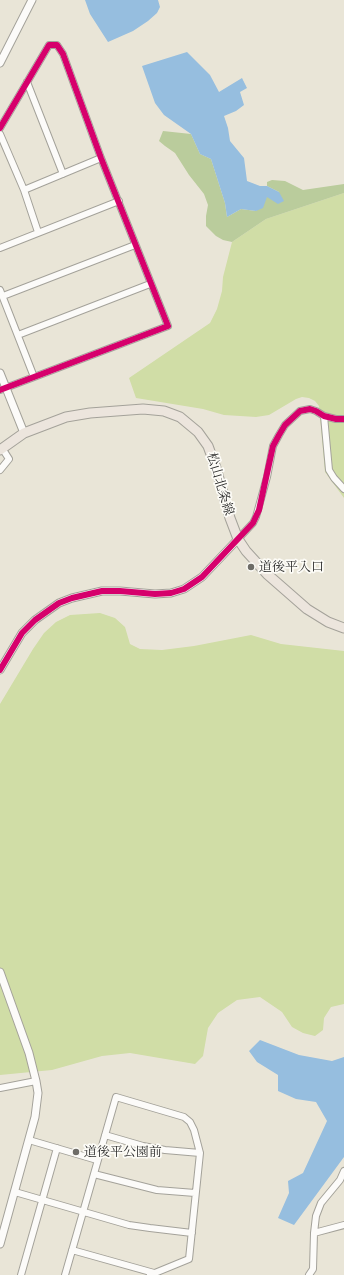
<!DOCTYPE html>
<meta charset="utf-8">
<style>
body{margin:0}
canvas{display:block;background:#e9e5d7}
</style>
<canvas width="344" height="1275"></canvas>
<script>
const g = document.querySelector('canvas').getContext('2d');
g.lineJoin = 'round';
function fill(path, color) {
  g.fillStyle = color;
  g.fill(path, 'evenodd');
}
function toPath(rows) {
  const path = new Path2D();
  for (const r of rows) {
    path.moveTo(r[0], r[1]);
    for (let i = 2; i < r.length; i += 2) path.lineTo(r[i], r[i + 1]);
  }
  return path;
}
function strokePath(path, color, width, dash) {
  g.strokeStyle = color;
  g.lineWidth = width;
  g.lineCap = dash ? 'butt' : 'round';
  g.setLineDash(dash || []);
  g.stroke(path);
}
function drawText(font, color, halo, rows, align = 'center') {
  g.font = font + ' "Libre Caslon Text","Noto Serif JP",serif';
  g.lineWidth = 3.5;
  g.setLineDash([]);
  g.textBaseline = 'middle';
  g.strokeStyle = halo;
  g.fillStyle = color;
  for (const [text, x, y, turn = 0] of rows) {
    g.save();
    g.translate(x, y);
    g.rotate((+turn || 0) * Math.PI / 180);
    g.textAlign = isNaN(turn) ? turn : align;
    if (halo) g.strokeText(text, 0, 0);
    g.fillText(text, 0, 0);
    g.restore();
  }
}
const green = toPath([
 [344,193,344,498,325,472,319,406,315,401,309,398,302,397,296,399,269,415,256,417,224,415,203,409,136,398,129,378,210,323,217,309,222,291,223,277,232,242,266,219],
 [100,613,115,618,125,627,130,644,140,649,162,650,194,646,251,635,281,644,344,651,344,1004,331,1007,324,1018,323,1030,315,1036,303,1033,292,1027,282,1012,260,997,237,1000,218,1013,208,1028,203,1056,195,1064,130,1053,102,1056,52,1070,0,1075,0,704,33,649,44,633,56,622,70,615]
]);
const forest = toPath([
 [163,131,191,134,200,154,211,159,225,203,227,217,241,209,256,211,267,196,279,192,267,186,267,182,272,180,285,181,303,190,344,184,344,193,266,219,232,242,223,240,216,236,206,226,206,216,208,205,204,194,189,175,175,153,165,146,159,141]
]);
const water = toPath([
 [85,0,158,0,160,7,157,13,148,21,133,31,108,42,90,14],
 [187,52,210,75,219,92,242,78,247,88,240,92,244,105,236,111,224,116,228,128,230,141,244,158,247,181,260,186,267,186,279,192,284,201,278,204,267,197,263,208,256,211,241,209,227,217,225,203,211,159,200,154,191,134,164,115,155,103,142,66],
 [260,1040,299,1055,332,1061,344,1057,344,1157,294,1225,278,1218,289,1193,288,1181,303,1173,327,1121,316,1102,296,1099,278,1091,278,1075,257,1062,249,1051]
]);
const minor = toPath([
 [27,82,63,174],
 [0,128,49,45,57,45,63,54,101,158,168,326,0,390],
 [0,134,24,190,38,232],
 [24,190,101,158],
 [0,248,119,201],
 [0,290,34,377],
 [3,296,135,245],
 [18,335,150,284],
 [324,416,329,470,334,478,344,489],
 [0,470,9,459,2,448],
 [238,539,253,523,256,517,267,477,273,446,279,435,285,425,300,411,310,409,316,411,324,416,336,419,344,419],
 [0,1088,36,1081],
 [105,1135,143,1146,165,1150,200,1153],
 [29,1140,97,1160],
 [94,1174,157,1190,195,1193],
 [15,1192,129,1225,150,1228,192,1233],
 [314,1233,344,1225],
 [72,1250,154,1273],
 [21,1275,57,1148],
 [65,1275,116,1097,184,1117,190,1122,194,1130,200,1153,189,1259,150,1275],
 [309,1275,313,1269,314,1233,316,1216,321,1203,340,1180,344,1171]
]);
const tertiary = toPath([
 [0,63,32,0],
 [0,373,24,433],
 [0,670,22,633,35,620,59,603,72,598,102,591,120,591,155,594,171,593,184,589,202,577,238,539],
 [0,972,29,1053,36,1081,38,1093,35,1117,0,1244]
]);
const primary = toPath([
 [0,450,24,433,66,417,90,413,143,409,164,411,180,417,198,432,208,446,216,468,230,518,238,539,246,551,267,574,307,609,328,622,344,628]
]);
const cycleway = toPath([
 [0,128,49,45,57,45,63,54,101,158,168,326,0,390],
 [0,670,22,633,35,620,59,603,72,598,102,591,120,591,155,594,171,593,184,589,202,577,253,523,259,510,273,446,279,435,285,425,300,411,310,409,316,411,324,416,336,419,344,419]
]);
const markers = [
 [251,567,4,"#6e6c67"],
 [76,1152,4,"#6e6c67"]
];
const streetNames = [
 ["松山北条線",220,484,73]
];
const poiNames = [
 ["道後平入口",259,567],
 ["道後平公園前",84,1152]
];
fill(green, '#d0dda6');
fill(forest, '#bacc9c');
fill(water, '#96bedf');
strokePath(minor, '#a4a29a', 8);
strokePath(tertiary, '#a4a29a', 9);
strokePath(primary, '#a4a29a', 11);
strokePath(minor, '#fcfbf9', 6);
strokePath(tertiary, '#fcfbf9', 7);
strokePath(primary, '#ece5dd', 9);
strokePath(cycleway, '#d6006c', 6);
for (const [x, y, r, color] of markers) {
  const dot = new Path2D();
  dot.arc(x, y, r, 0, 2 * Math.PI);
  g.fillStyle = color;
  g.fill(dot);
  strokePath(dot, '#fdfcf7', 1.5);
}
drawText('13px', '#2b2b2b', '#fdfcf7', streetNames);
drawText('13px', '#2b2b2b', '#fdfcf7', poiNames, 'left');
</script>
